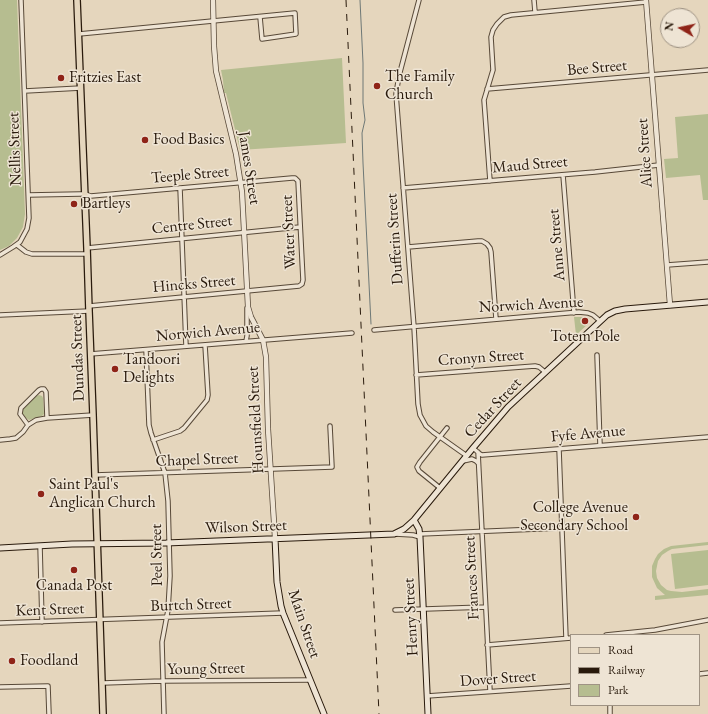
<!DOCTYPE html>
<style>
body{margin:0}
#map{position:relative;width:708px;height:714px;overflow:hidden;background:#e5d6bd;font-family:"EB Garamond",serif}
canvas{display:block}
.legend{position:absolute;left:570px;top:634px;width:130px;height:72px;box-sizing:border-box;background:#eee4d4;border:1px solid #9f9384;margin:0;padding:5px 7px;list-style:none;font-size:12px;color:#291a0c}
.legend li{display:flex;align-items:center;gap:8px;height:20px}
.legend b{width:20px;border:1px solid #9f9384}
.north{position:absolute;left:660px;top:8px;width:40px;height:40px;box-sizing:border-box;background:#eee4d4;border:1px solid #9f9384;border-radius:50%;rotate:279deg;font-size:11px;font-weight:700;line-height:16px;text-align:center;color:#291a0c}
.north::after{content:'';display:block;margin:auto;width:14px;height:18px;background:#8f2418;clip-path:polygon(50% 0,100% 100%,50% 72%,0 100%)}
</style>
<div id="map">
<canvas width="708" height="714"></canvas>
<ul class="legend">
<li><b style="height:5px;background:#e5d6bd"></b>Road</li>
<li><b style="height:5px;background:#291a0c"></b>Railway</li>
<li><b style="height:11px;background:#b6bd90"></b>Park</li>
</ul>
<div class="north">N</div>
</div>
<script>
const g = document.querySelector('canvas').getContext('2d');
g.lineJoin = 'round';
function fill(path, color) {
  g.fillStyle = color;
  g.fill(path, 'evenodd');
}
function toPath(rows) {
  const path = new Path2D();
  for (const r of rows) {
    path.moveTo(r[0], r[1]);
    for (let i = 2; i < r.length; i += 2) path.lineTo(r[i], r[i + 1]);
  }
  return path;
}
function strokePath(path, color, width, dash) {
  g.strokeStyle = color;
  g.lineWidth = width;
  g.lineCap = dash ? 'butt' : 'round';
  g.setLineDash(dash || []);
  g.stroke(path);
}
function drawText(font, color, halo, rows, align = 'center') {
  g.font = font + ' "EB Garamond",serif';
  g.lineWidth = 3;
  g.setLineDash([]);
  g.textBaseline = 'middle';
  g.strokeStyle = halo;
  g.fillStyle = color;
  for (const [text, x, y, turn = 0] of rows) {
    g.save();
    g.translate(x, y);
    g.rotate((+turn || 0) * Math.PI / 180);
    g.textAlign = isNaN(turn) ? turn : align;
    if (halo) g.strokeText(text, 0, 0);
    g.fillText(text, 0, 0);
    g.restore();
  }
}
const green = toPath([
 [0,0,17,0,25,214,23,227,17,238,9,246,0,250],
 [342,58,346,143,240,150,226,93,224,93,223,80,221,70],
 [708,114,708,200,703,200,700,175,666,178,664,159,678,158,675,117],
 [574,317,586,317,588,318,589,321,588,324,576,335],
 [39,395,42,396,43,398,44,414,42,416,29,420,25,417,22,413,22,411,23,409,36,396],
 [708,542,708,545,672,549,668,551,662,555,658,561,656,571,657,578,661,585,667,590,671,591,682,592,708,589,708,595,655,600,655,596,665,595,657,588,652,577,652,566,655,559,658,554,664,549,671,546],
 [708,550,708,585,675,589,671,554]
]);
const stream = toPath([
 [360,0,363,63,363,103,365,120,362,133,363,163,371,324]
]);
const minor = toPath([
 [419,0,399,76,396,94,414,327,418,404,420,415,426,426,433,432,467,456],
 [534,0,535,12],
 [79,34,295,13,296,34,262,39,260,17],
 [487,89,708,70],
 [25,91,81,88],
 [563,175,574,313],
 [490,181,484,100,493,70,491,37,493,30,497,24,504,17,511,15,646,2],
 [180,188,186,346],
 [403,188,595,172,659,165],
 [29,195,80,194,85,194,91,196,292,178,295,178,298,181,303,280,302,284,299,286,89,306],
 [17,245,26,252,32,254,87,254],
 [408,247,478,241,482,241,487,244,490,248,491,252,496,319],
 [87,248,300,227],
 [0,255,13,247,20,242,27,229,29,218,21,0],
 [667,265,708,262],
 [0,315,89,311],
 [374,330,579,312,588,313,593,315,600,321],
 [246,341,247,336,247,308],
 [146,350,149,425,151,433,165,473,168,501,170,576,168,610,162,642,164,714],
 [90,354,352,333],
 [597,355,600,445],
 [416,375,535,366,539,367,545,372],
 [28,425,20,414,21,408,39,390,41,389,44,389,46,392,47,418],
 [0,440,10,439,16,438,23,432,28,425,36,420,47,418,93,415],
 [153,440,180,431,184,428,207,400,208,395,205,345],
 [473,448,480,454,482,455,708,437],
 [559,449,566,638],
 [478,452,490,691],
 [463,461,472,459,476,461,478,463],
 [95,475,332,467,330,426],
 [440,488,419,471,417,467,420,462,447,428],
 [395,534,413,535,420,537],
 [420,534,562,528],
 [40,546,42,622],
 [395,610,485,607],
 [0,623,283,613],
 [606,635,655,630,708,620],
 [487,645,571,638],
 [699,674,708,673],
 [103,683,162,681,310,680],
 [0,687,48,686,49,714],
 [427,696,571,686],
 [610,705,610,714]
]);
const tertiary = toPath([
 [213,0,214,46,216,71,236,154,242,192,248,307,251,317,263,340,266,357,268,429,275,538],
 [646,0,670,305]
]);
const secondary = toPath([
 [414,520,419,529,420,537,428,714],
 [275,538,277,582,281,606,283,613,324,714],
 [0,548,72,544,166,543,394,534,404,529,414,520,473,448,508,407,607,315,615,311,625,309,708,302]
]);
const primary = toPath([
 [77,0,87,248,89,311,93,415,103,714]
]);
const rail = toPath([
 [346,0,379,714]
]);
const markers = [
 [61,78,4,"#8f2418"],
 [377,86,4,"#8f2418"],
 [145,140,4,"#8f2418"],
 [74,204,4,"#8f2418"],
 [585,321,4,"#8f2418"],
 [115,369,4,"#8f2418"],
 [41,494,4,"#8f2418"],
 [636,517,4,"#8f2418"],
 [74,570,4,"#8f2418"],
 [12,661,4,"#8f2418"]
];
const streetNames = [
 ["Bee Street",597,68,-5],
 ["Nellis Street",15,149,-92],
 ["Alice Street",645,153,-94],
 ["Maud Street",530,165,-5],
 ["James Street",249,168,81],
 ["Teeple Street",190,175,-5],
 ["Centre Street",192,225,-6],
 ["Water Street",289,232,-93],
 ["Dufferin Street",395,239,-94],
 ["Anne Street",557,245,-95],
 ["Hincks Street",194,284,-5],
 ["Norwich Avenue",531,305,-3],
 ["Norwich Avenue",208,332,-5],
 ["Dundas Street",78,358,-92],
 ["Cronyn Street",481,358,-4],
 ["Cedar Street",493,408,-47],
 ["Hounsfield Street",256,420,-93],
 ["Fyfe Avenue",588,434,-5],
 ["Chapel Street",197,460,-2],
 ["Wilson Street",246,527,-2],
 ["Peel Street",157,555,-91],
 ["Frances Street",472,578,-93],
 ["Burtch Street",191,605,-2],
 ["Kent Street",50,610,-2],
 ["Henry Street",411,617,-93],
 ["Main Street",304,624,71],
 ["Young Street",206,669,-1],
 ["Dover Street",498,679,-4]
];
const poiNames = [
 ["The Family",385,77],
 ["Church",385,95],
 ["Fritzies East",69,78],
 ["Food Basics",153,140],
 ["Bartleys",82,204],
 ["Totem Pole",585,337,"center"],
 ["Tandoori",123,360],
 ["Delights",123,378],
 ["Saint Paul's",49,485],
 ["Anglican Church",49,503],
 ["College Avenue",628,508,"right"],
 ["Secondary School",628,526,"right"],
 ["Canada Post",74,586,"center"],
 ["Foodland",20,661]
];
fill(green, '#b6bd90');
strokePath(stream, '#6e7876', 1);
strokePath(minor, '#584938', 5.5);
strokePath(tertiary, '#584938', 6);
strokePath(secondary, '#291a0c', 7);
strokePath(primary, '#291a0c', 8);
strokePath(minor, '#eee4d4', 3.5);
strokePath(tertiary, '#eee4d4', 4.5);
strokePath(secondary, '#eee4d4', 5);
strokePath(primary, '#e5d6bd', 5.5);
strokePath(rail, '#291a0c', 1, [7, 7]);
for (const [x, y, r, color] of markers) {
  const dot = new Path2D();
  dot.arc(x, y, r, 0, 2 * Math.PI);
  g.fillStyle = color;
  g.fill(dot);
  strokePath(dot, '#eee4d4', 1.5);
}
drawText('16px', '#291a0c', '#eee4d4', streetNames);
drawText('16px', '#291a0c', '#eee4d4', poiNames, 'left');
</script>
